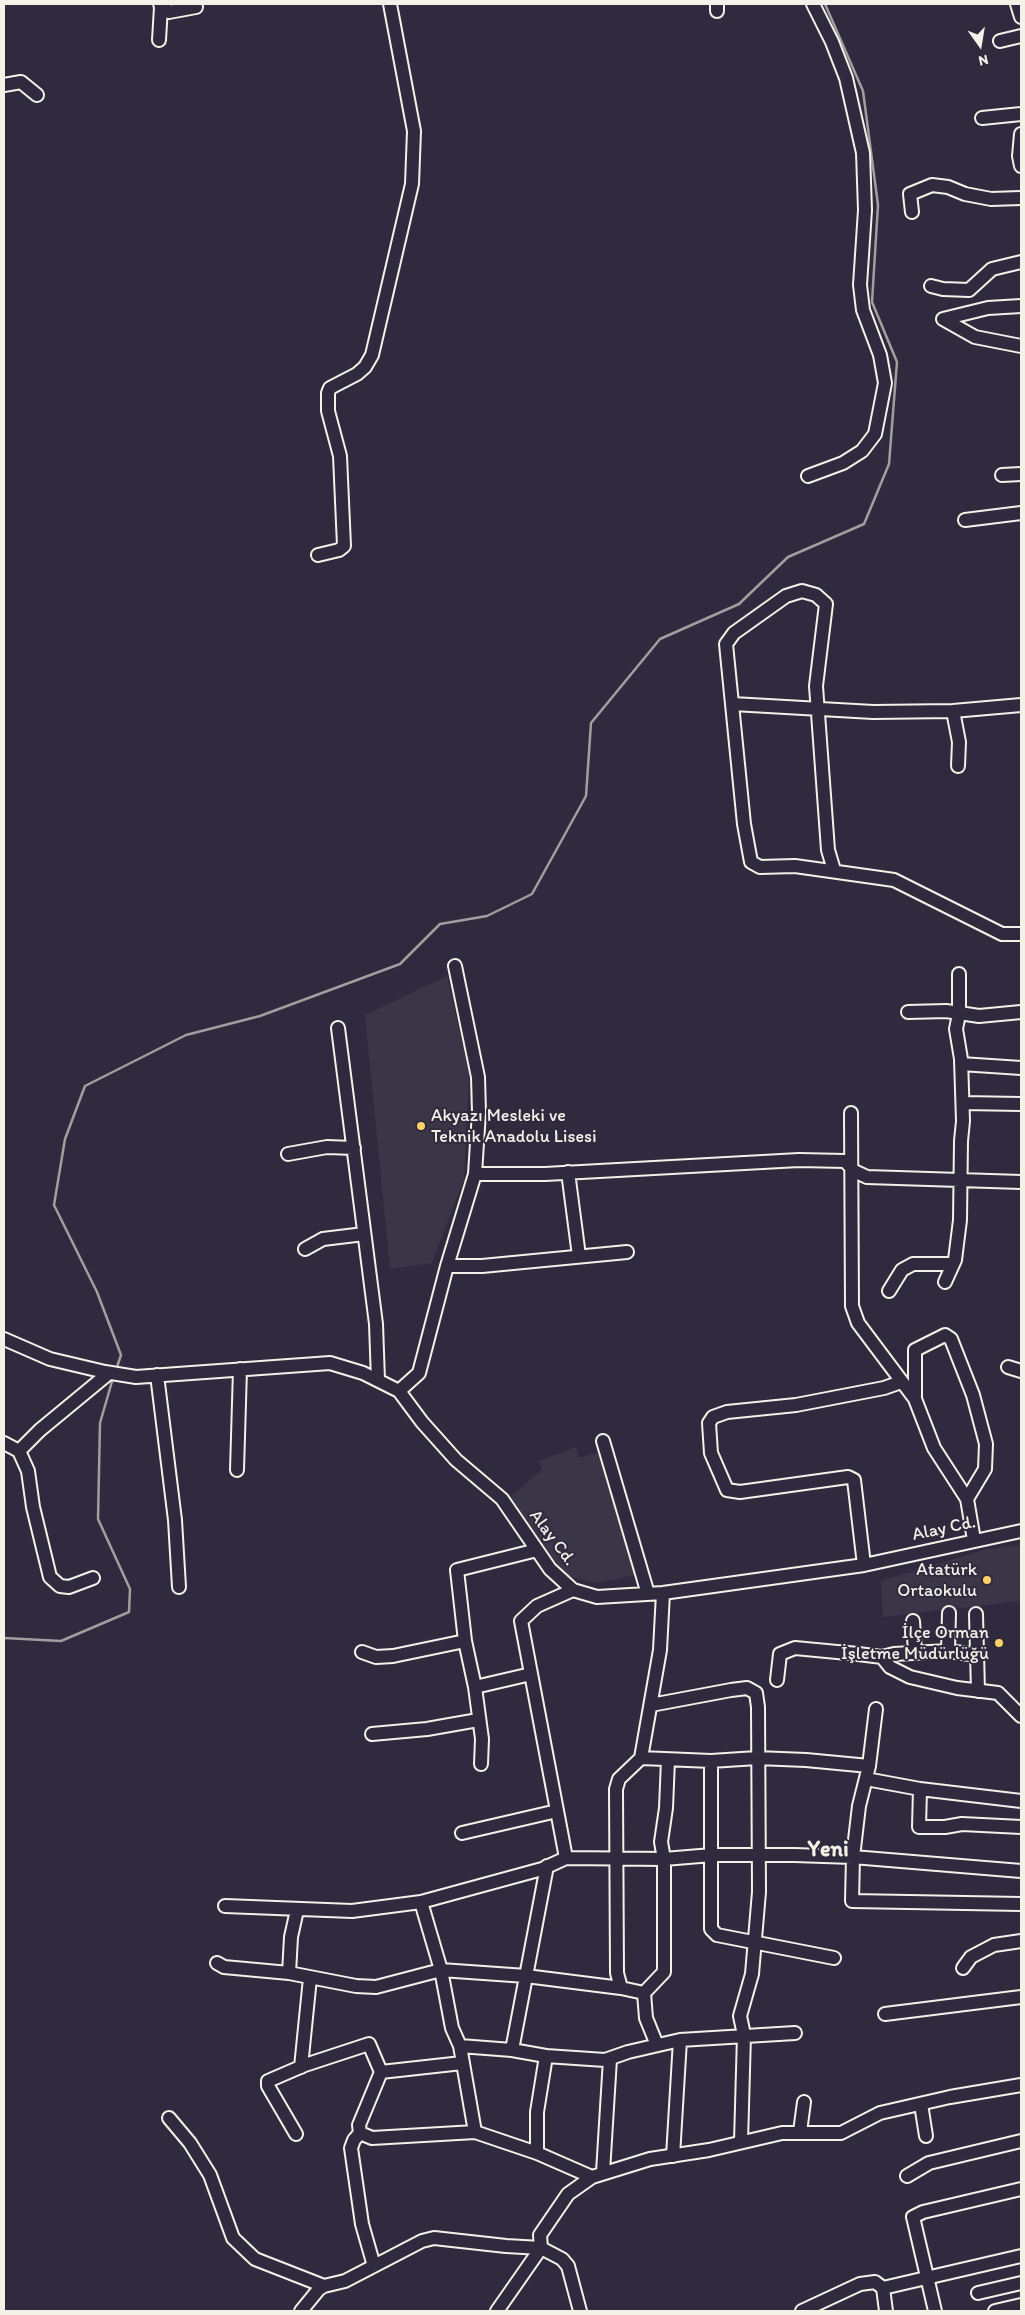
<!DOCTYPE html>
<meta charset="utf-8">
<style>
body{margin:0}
#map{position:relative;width:1025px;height:2315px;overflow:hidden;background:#2f2a3d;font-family:Itim,sans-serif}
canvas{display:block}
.frame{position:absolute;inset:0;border:5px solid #f4f1e8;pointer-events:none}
.north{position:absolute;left:955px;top:20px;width:50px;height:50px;-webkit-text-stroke:4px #2f2a3d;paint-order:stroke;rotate:167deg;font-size:14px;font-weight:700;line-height:20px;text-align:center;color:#f4f1e8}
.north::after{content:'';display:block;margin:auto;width:18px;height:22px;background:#f4f1e8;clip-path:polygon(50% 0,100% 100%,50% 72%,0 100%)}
</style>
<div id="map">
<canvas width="1025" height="2315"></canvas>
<div class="frame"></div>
<div class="north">N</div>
</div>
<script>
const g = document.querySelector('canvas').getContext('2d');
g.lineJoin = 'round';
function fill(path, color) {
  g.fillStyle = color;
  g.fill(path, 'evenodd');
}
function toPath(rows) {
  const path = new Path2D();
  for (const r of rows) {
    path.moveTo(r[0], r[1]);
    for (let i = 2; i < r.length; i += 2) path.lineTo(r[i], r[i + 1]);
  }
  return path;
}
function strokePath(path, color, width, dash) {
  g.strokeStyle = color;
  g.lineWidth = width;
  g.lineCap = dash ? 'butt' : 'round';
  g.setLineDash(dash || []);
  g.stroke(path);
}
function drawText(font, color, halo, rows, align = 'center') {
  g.font = font + ' Itim,sans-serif';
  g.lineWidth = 4;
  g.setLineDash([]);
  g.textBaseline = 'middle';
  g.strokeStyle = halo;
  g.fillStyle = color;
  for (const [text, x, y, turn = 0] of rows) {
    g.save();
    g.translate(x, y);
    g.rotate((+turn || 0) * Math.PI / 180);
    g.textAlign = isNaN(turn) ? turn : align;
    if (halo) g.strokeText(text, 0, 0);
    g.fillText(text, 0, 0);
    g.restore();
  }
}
const built = toPath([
 [447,976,469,1074,464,1179,432,1263,390,1269,365,1015],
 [576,1447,579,1458,602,1451,636,1575,596,1583,565,1576,510,1497,542,1470,539,1461],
 [1021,1545,1021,1601,883,1617,881,1581,987,1549]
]);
const stream = toPath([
 [116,1370,121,1355,97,1292,54,1205,65,1139,85,1086,186,1035,260,1016,400,964,440,924,487,916,532,894,586,796,591,723,660,639,739,604,788,557,864,524,889,464,897,362,872,302,878,205,863,91,825,4],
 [4,1638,61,1641,129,1612,130,1589,98,1519,100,1423,113,1378]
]);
const minor = toPath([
 [160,4,169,12,196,7],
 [717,4,717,11],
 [1017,4,1021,17],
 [159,40,161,7],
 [1000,41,1021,36],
 [4,85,21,82,37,95],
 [982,118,1021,114],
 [1021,134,1019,156,1021,166],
 [912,212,910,194,932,185,948,187,965,194,991,199,1021,198],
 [931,286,943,289,969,290,992,269,1021,262],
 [1021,306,988,308,943,319,975,337,1021,346],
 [1002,475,1021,474],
 [808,476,843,463,862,451,875,434,885,383,880,355,863,310,860,285,865,210,863,153,846,78,832,42,813,4],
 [965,520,1021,513],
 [318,555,339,550,344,546,340,456,328,411,328,393,330,388,357,374,365,367,372,355,412,184,414,131,390,4],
 [733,704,873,712,953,711,1021,705],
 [953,711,959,742,958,766],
 [834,870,828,850,816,686,826,604,816,595,802,591,786,596,734,633,726,644,744,824,751,862,760,867,795,866,894,880,1002,934,1021,934],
 [908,1012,946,1011,979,1016,1021,1012],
 [338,1028,376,1324,378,1380],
 [961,1064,1021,1068],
 [963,1103,1021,1104],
 [851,1113,852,1306,858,1323,915,1399,934,1448,967,1499,974,1540],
 [288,1154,327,1147,354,1148],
 [568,1172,579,1256],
 [475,1174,545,1174,799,1160,845,1161,854,1171,867,1177,1021,1182],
 [305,1249,323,1239,364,1234],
 [447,1266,482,1266,627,1252],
 [945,1282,955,1260,960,1220,961,1141,963,1121,961,1059,956,1029,959,1014,959,974],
 [889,1291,902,1270,913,1264,953,1264],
 [4,1339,50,1359,105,1372,136,1377,330,1363,363,1373,399,1391,422,1422,456,1460,502,1499,550,1569,573,1590,597,1597,663,1593,864,1565,1021,1531],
 [1008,1367,1021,1371],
 [157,1375,175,1520,179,1587],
 [399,1391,419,1373,447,1266,475,1174,479,1112,478,1077,455,966],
 [915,1399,915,1350,945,1335,951,1339,973,1395,986,1444,985,1469,967,1499],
 [603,1441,648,1594],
 [4,1443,19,1451,28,1471,33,1507,50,1577,60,1586,69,1587,93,1578],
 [19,1451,40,1430,109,1373],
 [237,1470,240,1369],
 [864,1565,854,1480,848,1477,740,1492,727,1490,711,1453,709,1423,713,1417,727,1412,796,1405,884,1388,901,1382],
 [976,1614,978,1691],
 [913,1621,915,1653],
 [948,1651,949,1613],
 [362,1652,376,1657,393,1656,465,1641],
 [882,1657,894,1654,948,1651,977,1655],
 [777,1680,780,1654,795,1648,858,1654,882,1657,890,1667,910,1677,957,1688,998,1693,1021,1716],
 [475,1687,531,1674],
 [651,1705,731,1690,747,1688,756,1693,758,1707,759,1892,752,1974,740,2016,744,2035,741,2142],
 [876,1709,869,1766,859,1806,853,1857,852,1901,1021,1904],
 [372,1734,427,1729,478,1720],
 [641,1758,711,1761,757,1758,806,1760,869,1766],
 [711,1761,711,1929,717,1935,834,1958],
 [481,1764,482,1739,475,1687,465,1641,457,1570,537,1550],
 [866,1779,920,1789,1021,1801],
 [920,1789,919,1827,945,1827,962,1824,1021,1827],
 [462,1833,557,1811],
 [566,1858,521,1621,537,1606,573,1590],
 [421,1902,441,1970,452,2028,460,2046,512,2050,547,1866],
 [225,1906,352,1911,421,1902,542,1869,566,1858,664,1859,712,1855,794,1855,853,1857,1021,1871],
 [217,1963,224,1967,289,1973,291,1937,297,1910],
 [963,1968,971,1957,994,1945,1021,1941],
 [289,1973,356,1986,376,1987,441,1970,526,1976,621,1988,644,1993,664,1972,664,1859,661,1842,666,1808,668,1760],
 [621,1988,617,1973,616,1789,619,1779,641,1758,660,1650,663,1593],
 [644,1993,646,2018,657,2045],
 [885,2014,1021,1997],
 [512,2050,546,2056,537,2112,537,2153],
 [546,2056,605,2060,628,2052,680,2040,795,2033],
 [301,2067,310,1978],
 [381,2072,462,2063],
 [921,2104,926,2136],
 [169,2118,190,2143,210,2175,233,2238,255,2259,324,2286],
 [475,2132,537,2153,592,2177],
 [800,2132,804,2102],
 [360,2133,354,2140,351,2148,362,2224,374,2266],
 [296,2134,268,2086,268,2081,305,2065,369,2044,381,2072,359,2125,360,2133,372,2138,475,2132,460,2046],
 [673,2156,680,2040],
 [603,2172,610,2059],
 [907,2176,929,2163,1021,2141],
 [978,2293,1021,2283],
 [301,2311,319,2289,324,2286,345,2281,422,2241,434,2238,506,2246,541,2248,497,2311],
 [580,2311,568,2266,562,2259,541,2248,540,2235,568,2194,592,2177,650,2159,709,2150,782,2133,841,2133,880,2113,950,2097,1021,2085],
 [802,2311,860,2284,875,2282,883,2288],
 [886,2311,883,2288,1021,2256],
 [935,2311,913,2217,923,2212,1021,2189],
 [995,2311,1021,2305]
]);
const markers = [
 [421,1126,5,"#ffd166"],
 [987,1580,5,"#ffd166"],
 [999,1643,5,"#ffd166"]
];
const poiNames = [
 ["Akyazı Mesleki ve",431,1116,"left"],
 ["Teknik Anadolu Lisesi",431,1137,"left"],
 ["Atatürk",977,1570],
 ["Ortaokulu",977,1591],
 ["İlçe Orman",989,1633],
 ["İşletme Müdürlüğü",989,1654]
];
const streetNames = [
 ["Alay Cd.",944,1529,-12],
 ["Alay Cd.",552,1538,53]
];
const districtNames = [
 ["Yeni",828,1850]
];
fill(built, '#3b3647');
strokePath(stream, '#a19ea0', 2.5);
strokePath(minor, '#f4f1e8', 16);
strokePath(minor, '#2f2a3d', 12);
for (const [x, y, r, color] of markers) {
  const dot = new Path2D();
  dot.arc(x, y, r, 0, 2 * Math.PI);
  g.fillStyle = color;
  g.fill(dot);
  strokePath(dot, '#2f2a3d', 2);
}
drawText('18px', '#f4f1e8', '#2f2a3d', poiNames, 'right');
drawText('18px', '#f4f1e8', '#2f2a3d', streetNames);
drawText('bold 22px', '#f4f1e8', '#2f2a3d', districtNames);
</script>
